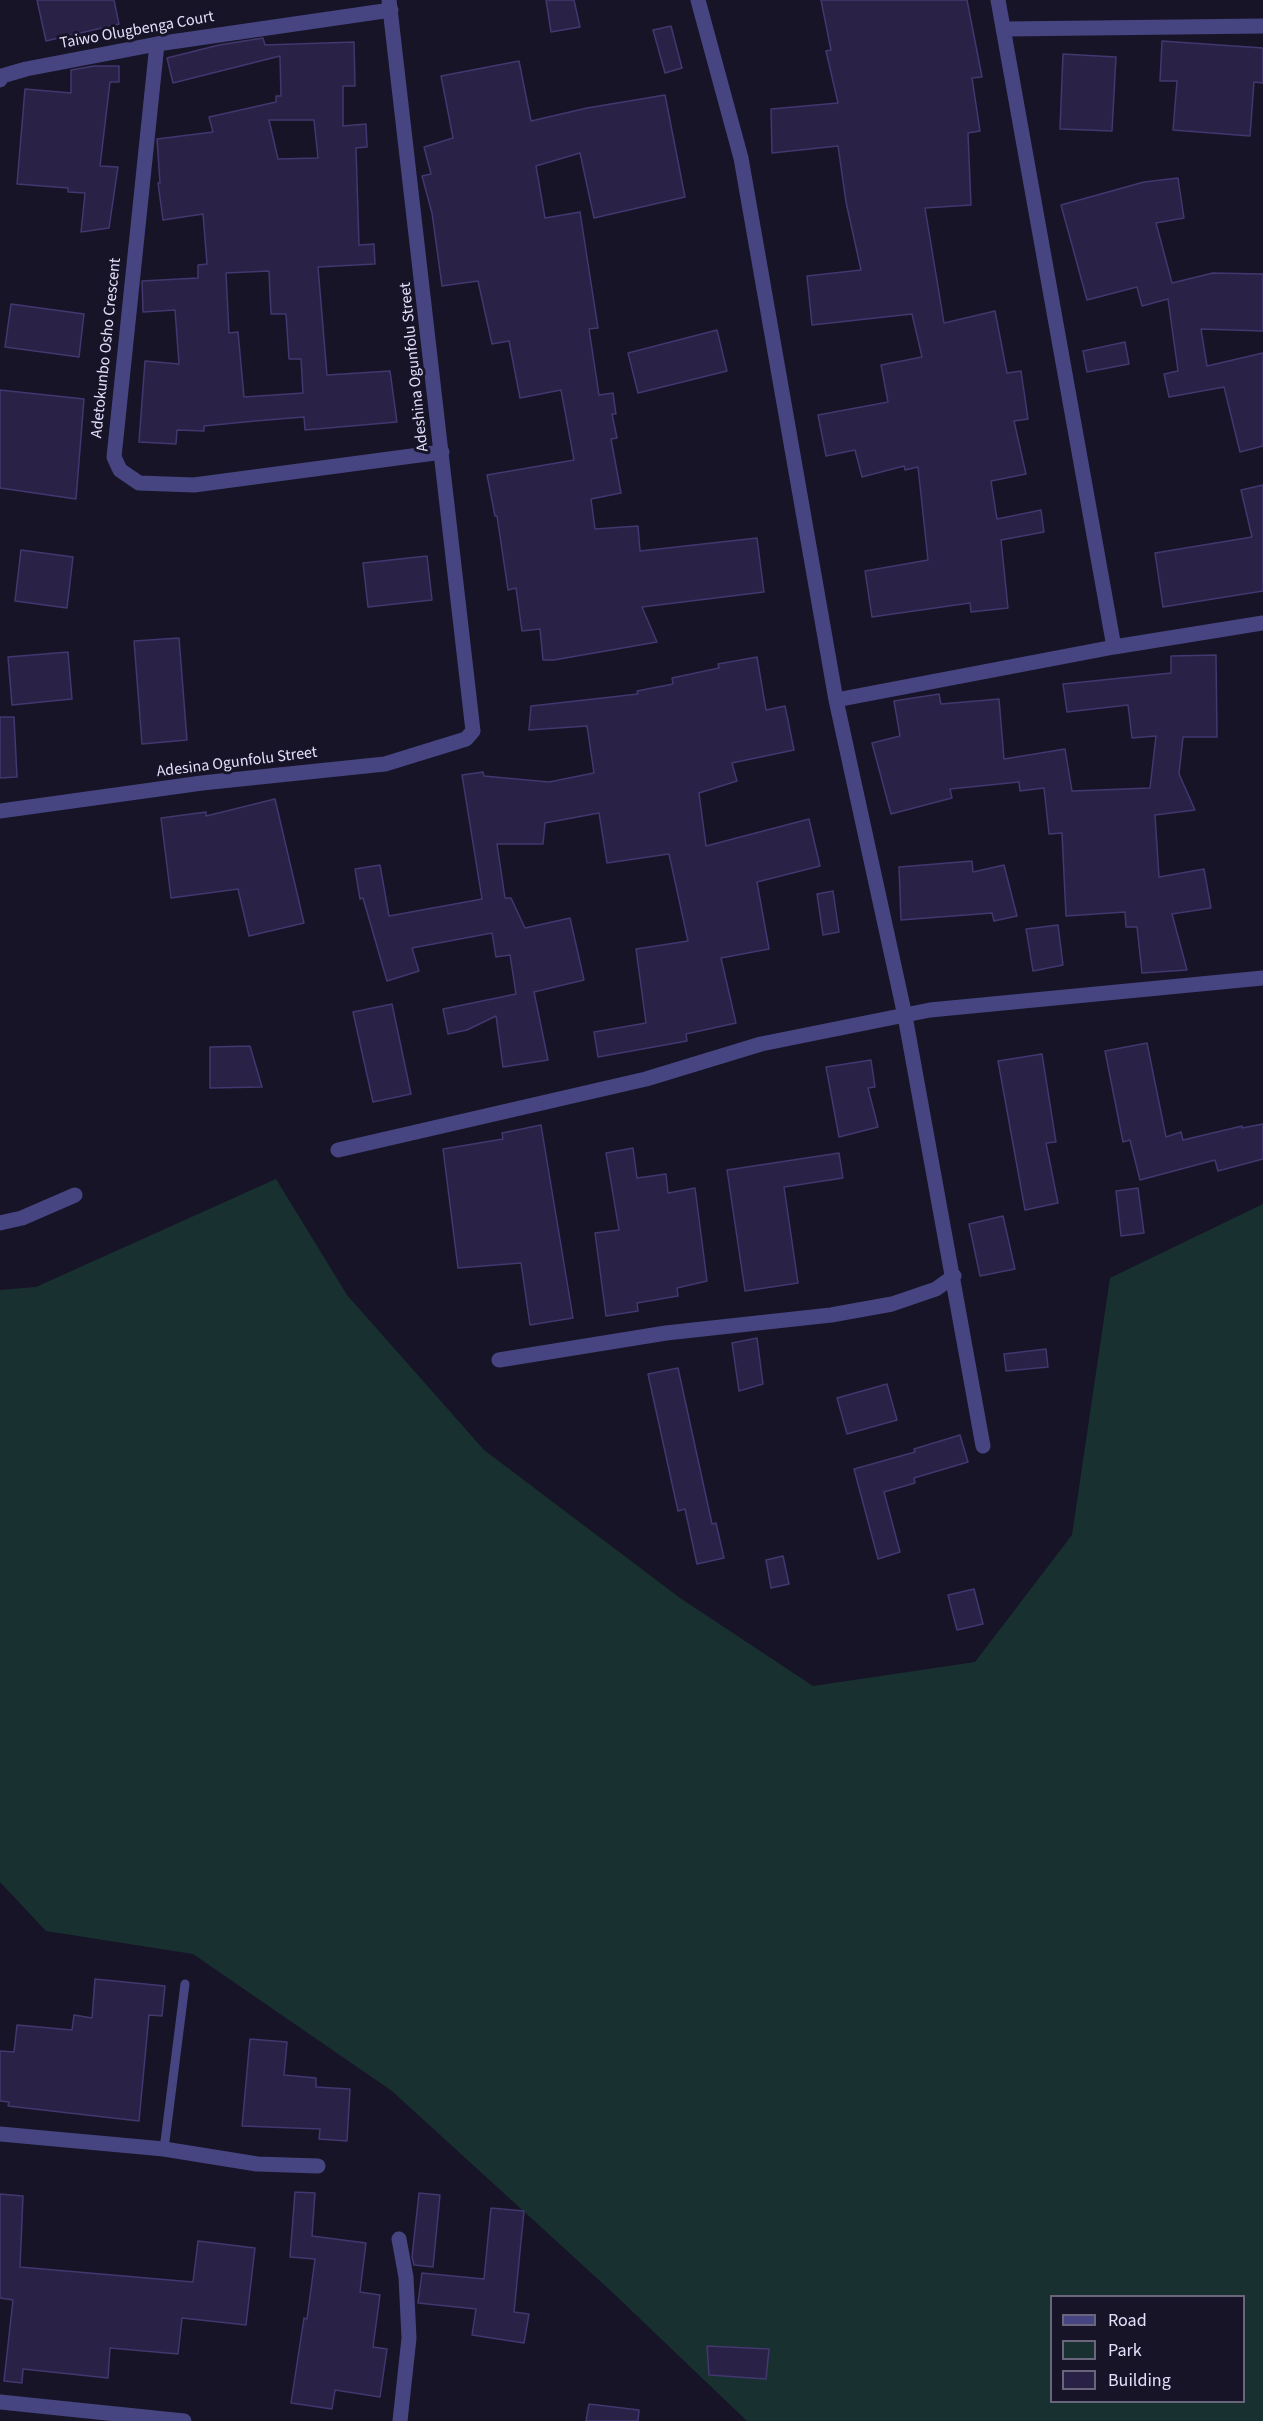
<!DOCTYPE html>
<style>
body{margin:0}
#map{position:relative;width:1263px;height:2421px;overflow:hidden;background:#171428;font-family:"Source Sans 3",sans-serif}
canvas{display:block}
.legend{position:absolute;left:1050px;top:2295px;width:195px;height:108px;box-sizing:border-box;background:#171428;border:2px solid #68657c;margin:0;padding:8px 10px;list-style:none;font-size:18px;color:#e2dffb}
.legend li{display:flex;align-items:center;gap:12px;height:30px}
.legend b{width:30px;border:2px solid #68657c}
</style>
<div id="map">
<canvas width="1263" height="2421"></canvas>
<ul class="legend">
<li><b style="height:8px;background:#474581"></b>Road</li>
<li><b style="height:16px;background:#183130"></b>Park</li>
<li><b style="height:16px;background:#2a2246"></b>Building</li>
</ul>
</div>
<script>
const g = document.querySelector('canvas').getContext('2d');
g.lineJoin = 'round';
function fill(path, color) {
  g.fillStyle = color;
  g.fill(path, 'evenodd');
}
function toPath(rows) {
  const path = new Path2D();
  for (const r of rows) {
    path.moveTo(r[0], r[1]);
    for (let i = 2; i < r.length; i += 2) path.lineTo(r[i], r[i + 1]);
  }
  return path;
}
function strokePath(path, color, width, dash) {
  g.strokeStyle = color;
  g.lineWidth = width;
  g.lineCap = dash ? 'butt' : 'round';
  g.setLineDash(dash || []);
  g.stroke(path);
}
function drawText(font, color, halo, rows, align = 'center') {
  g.font = font + ' "Source Sans 3",sans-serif';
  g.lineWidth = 6;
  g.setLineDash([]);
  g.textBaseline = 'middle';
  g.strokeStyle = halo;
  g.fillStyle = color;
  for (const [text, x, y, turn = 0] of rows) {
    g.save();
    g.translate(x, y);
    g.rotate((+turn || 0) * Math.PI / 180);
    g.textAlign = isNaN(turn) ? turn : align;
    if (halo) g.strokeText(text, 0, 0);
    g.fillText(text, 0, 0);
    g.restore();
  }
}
const green = toPath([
 [276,1179,347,1295,484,1450,680,1598,813,1686,975,1662,1072,1535,1110,1278,1263,1204,1263,2421,747,2421,611,2291,392,2091,193,1954,46,1931,0,1882,0,1290,36,1287],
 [1052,2296,1244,2296,1244,2402,1052,2402]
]);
const building = toPath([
 [37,0,114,0,119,24,46,41,37,0],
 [546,0,574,0,580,27,551,32,546,0],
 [821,0,967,0,982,77,972,78,980,131,968,133,971,205,925,208,944,323,995,311,1007,373,1021,371,1028,419,1014,421,1026,474,991,481,997,519,1041,510,1044,532,1001,540,1008,608,971,612,970,603,872,617,865,571,928,560,918,467,905,470,904,466,862,477,855,450,826,456,818,415,888,402,881,365,922,357,912,314,812,325,807,276,861,270,846,202,838,146,772,153,771,109,838,103,826,51,831,50,821,0],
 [671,26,682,68,665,73,653,30,671,26],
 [263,38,265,45,354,42,355,86,343,86,343,126,366,124,367,147,356,148,359,245,374,244,375,264,318,267,327,375,390,371,397,422,305,430,304,417,255,421,204,426,204,431,177,430,176,444,139,442,145,361,179,364,175,310,143,312,142,281,198,278,198,265,207,264,203,214,163,220,158,183,160,183,157,139,213,132,209,117,276,102,276,96,281,96,280,56,173,83,167,58,219,45,263,38],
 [269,120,314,120,318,158,278,159,269,120],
 [269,271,271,314,286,314,289,359,301,359,303,393,244,397,238,332,229,333,226,273,269,271],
 [1162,41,1263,48,1263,83,1254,82,1250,136,1173,130,1177,81,1160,81,1162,41],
 [1063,54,1116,57,1112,131,1060,129,1063,54],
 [519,61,531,121,587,108,665,95,685,197,594,218,580,153,536,166,545,218,580,212,598,328,589,329,599,395,613,393,616,414,612,414,617,438,611,439,621,493,591,499,595,529,638,526,640,551,757,538,764,592,642,607,657,642,554,660,543,660,540,629,522,631,516,588,508,590,497,516,495,516,487,475,574,460,561,390,520,398,509,341,492,344,478,281,442,286,432,213,422,176,431,174,424,147,453,138,441,76,519,61],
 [94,66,119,66,119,82,110,82,100,166,118,167,109,228,81,232,85,193,68,192,68,188,17,184,25,89,71,93,71,70,94,66],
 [1178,178,1184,218,1156,223,1172,283,1213,273,1263,274,1263,331,1201,329,1207,366,1263,353,1263,446,1240,452,1224,387,1169,397,1164,374,1178,371,1168,299,1142,306,1137,287,1087,300,1061,205,1144,182,1178,178],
 [11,304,84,314,79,357,5,347,11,304],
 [717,330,727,371,638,393,628,353,717,330],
 [1125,342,1129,364,1087,372,1083,351,1125,342],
 [0,390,84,399,76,499,0,488,0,390],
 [1263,485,1263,591,1163,607,1155,553,1252,537,1241,490,1263,485],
 [21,550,73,557,67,608,15,601,21,550],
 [427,556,432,600,368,607,363,563,427,556],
 [179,638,187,740,142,744,134,641,179,638],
 [68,652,72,699,12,705,8,657,68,652],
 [1216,655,1217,737,1183,737,1179,774,1195,810,1155,815,1159,877,1204,869,1211,908,1172,914,1187,970,1142,973,1137,927,1126,927,1125,912,1066,916,1062,833,1049,834,1044,788,1020,791,1019,782,950,789,952,798,891,814,872,743,900,736,894,701,939,694,941,704,999,699,1004,759,1065,749,1072,791,1150,788,1156,736,1132,738,1128,705,1067,712,1063,684,1171,673,1171,656,1216,655],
 [757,657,766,710,785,706,794,750,732,763,737,781,699,793,706,846,809,819,820,866,757,882,769,949,721,958,736,1023,686,1034,687,1041,598,1057,594,1032,646,1023,636,949,688,941,669,854,607,863,599,813,545,823,543,844,497,844,505,898,511,898,525,928,570,918,584,980,534,992,548,1060,503,1067,496,1016,467,1030,448,1034,443,1009,516,994,510,955,496,957,492,933,412,948,419,971,387,981,363,898,360,899,355,869,380,865,389,916,482,899,462,775,483,772,484,776,549,782,594,773,587,726,529,730,531,706,638,694,637,691,673,684,672,678,719,668,718,664,757,657],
 [0,717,14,717,17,777,0,778,0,717],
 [275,799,304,923,249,936,238,889,171,898,161,818,206,812,206,816,275,799],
 [972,861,973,872,1004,865,1017,916,994,921,992,913,901,920,899,867,972,861],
 [833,891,839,932,823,935,817,894,833,891],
 [1058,925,1063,965,1033,971,1026,929,1058,925],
 [392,1004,411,1094,373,1102,353,1012,392,1004],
 [1147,1043,1166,1137,1181,1132,1183,1140,1242,1126,1242,1128,1263,1124,1263,1159,1218,1171,1215,1160,1140,1180,1130,1140,1123,1142,1105,1051,1147,1043],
 [250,1046,262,1087,210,1088,210,1047,250,1046],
 [1042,1054,1056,1142,1046,1143,1058,1203,1025,1210,998,1061,1042,1054],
 [871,1060,875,1087,868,1088,878,1127,839,1137,826,1067,871,1060],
 [541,1125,573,1318,530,1325,521,1263,458,1268,443,1149,503,1139,502,1133,541,1125],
 [633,1148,637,1178,666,1174,668,1193,695,1188,707,1281,677,1288,678,1296,637,1303,638,1311,606,1316,595,1233,619,1230,606,1153,633,1148],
 [839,1153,843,1178,784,1187,798,1283,745,1291,727,1170,839,1153],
 [1138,1188,1144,1233,1121,1236,1116,1191,1138,1188],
 [1003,1216,1015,1269,980,1276,969,1224,1003,1216],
 [757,1338,763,1384,739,1391,732,1343,757,1338],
 [1046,1349,1048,1367,1006,1371,1004,1354,1046,1349],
 [678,1368,712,1524,716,1523,724,1558,697,1564,685,1509,678,1511,648,1374,678,1368],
 [887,1384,897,1420,847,1434,837,1398,887,1384],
 [960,1435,968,1462,914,1478,915,1483,884,1492,900,1552,878,1559,854,1469,915,1452,914,1449,960,1435],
 [783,1556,789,1584,771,1588,766,1560,783,1556],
 [974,1589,983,1624,957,1630,948,1595,974,1589],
 [95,1979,165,1986,162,2016,149,2015,139,2121,8,2106,9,2102,0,2101,0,2051,14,2052,17,2025,72,2030,74,2015,92,2018,95,1979],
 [250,2039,287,2042,284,2075,316,2078,316,2087,350,2089,347,2141,319,2139,320,2129,242,2126,250,2039],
 [295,2192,315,2193,312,2236,366,2243,360,2292,380,2295,373,2347,387,2349,380,2397,335,2390,332,2409,291,2403,304,2318,307,2319,315,2259,290,2257,295,2192],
 [419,2193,440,2195,433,2267,414,2265,412,2257,419,2193],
 [0,2194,23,2196,20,2267,193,2282,198,2241,255,2248,246,2325,182,2318,178,2354,110,2348,108,2378,23,2369,22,2383,4,2381,13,2300,0,2298,0,2194],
 [491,2208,524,2211,514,2312,529,2314,524,2343,472,2335,476,2309,418,2303,422,2273,484,2279,491,2208],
 [707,2346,769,2349,766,2379,709,2375,707,2346],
 [589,2404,639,2410,638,2421,586,2421,589,2404]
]);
const lane = toPath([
 [164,2149,185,1984]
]);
const street = toPath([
 [698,0,741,158,836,700,905,1016,983,1446],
 [998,0,1114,647],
 [1005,29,1263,26],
 [157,44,114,457,120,470,139,483,194,485,442,452],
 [0,80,2,76,26,69,157,44,391,10],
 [836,700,1114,647,1263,623],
 [0,811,202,783,385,764,466,739,473,731,389,0],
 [338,1150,646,1079,761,1044,930,1010,1263,978],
 [0,1223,22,1218,75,1195],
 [499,1360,666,1333,831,1315,892,1304,936,1289,954,1276],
 [0,2134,164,2149,257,2164,318,2166],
 [399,2239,406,2277,409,2338,400,2421],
 [0,2402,184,2421]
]);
const streetNames = [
 ["Taiwo Olugbenga Court",137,31,-10],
 ["Adetokunbo Osho Crescent",107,348,-84],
 ["Adeshina Ogunfolu Street",415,367,-96],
 ["Adesina Ogunfolu Street",237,763,-7]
];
fill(green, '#183130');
fill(building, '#2a2246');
strokePath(building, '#42376f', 1.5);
strokePath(lane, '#474581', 9);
strokePath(street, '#474581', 15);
drawText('16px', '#e2dffb', '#171428', streetNames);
</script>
